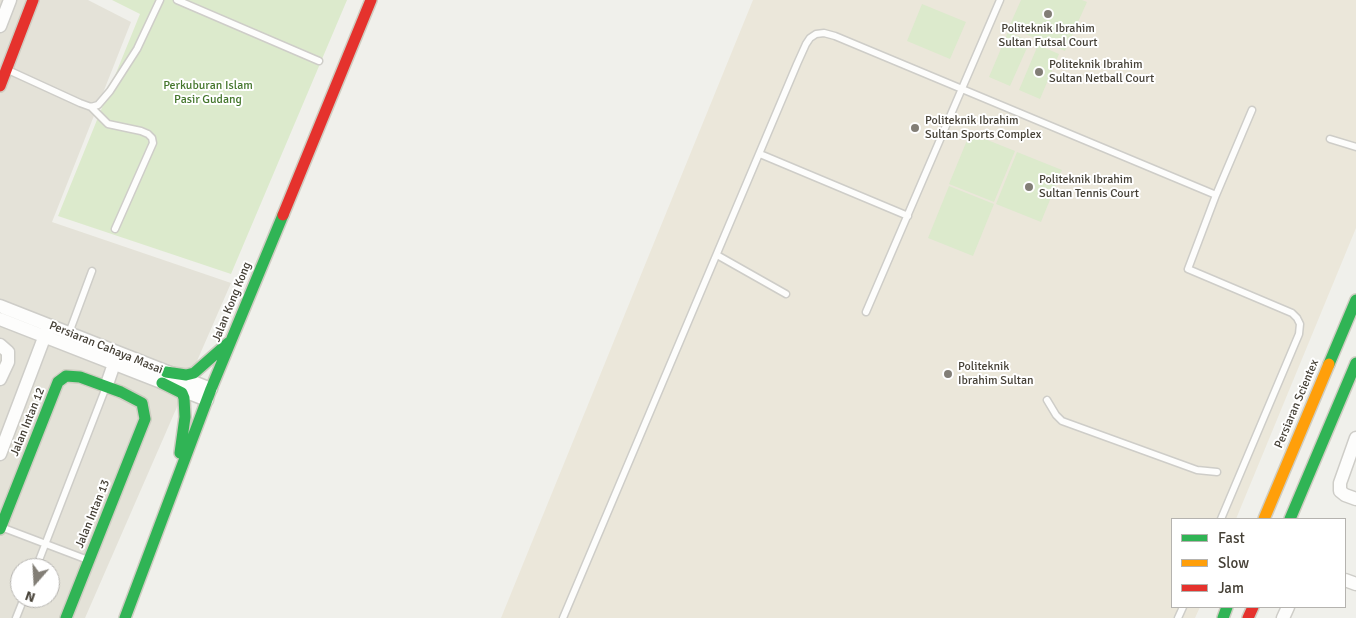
<!DOCTYPE html>
<style>
body{margin:0}
#map{position:relative;width:1356px;height:618px;overflow:hidden;background:#f0f0eb;font-family:Signika,sans-serif}
canvas{display:block}
.legend{position:absolute;left:1171px;top:518px;width:175px;height:90px;box-sizing:border-box;background:#fff;border:1px solid #b5b3af;margin:0;padding:6px 9px;list-style:none;font-size:15px;color:#464137}
.legend li{display:flex;align-items:center;gap:10px;height:25px}
.legend b{width:25px;border:1px solid #b5b3af}
.north{position:absolute;left:10px;top:558px;width:50px;height:50px;box-sizing:border-box;background:#fff;border:1px solid #b5b3af;border-radius:50%;rotate:199deg;font-size:14px;font-weight:700;line-height:20px;text-align:center;color:#464137}
.north::after{content:'';display:block;margin:auto;width:18px;height:22px;background:#827e76;clip-path:polygon(50% 0,100% 100%,50% 72%,0 100%)}
</style>
<div id="map">
<canvas width="1356" height="618"></canvas>
<ul class="legend">
<li><b style="height:6px;background:#30b455"></b>Fast</li>
<li><b style="height:6px;background:#ff9f0a"></b>Slow</li>
<li><b style="height:6px;background:#e5322d"></b>Jam</li>
</ul>
<div class="north">N</div>
</div>
<script>
const g = document.querySelector('canvas').getContext('2d');
g.lineJoin = 'round';
function fill(path, color) {
  g.fillStyle = color;
  g.fill(path, 'evenodd');
}
function toPath(rows) {
  const path = new Path2D();
  for (const r of rows) {
    path.moveTo(r[0], r[1]);
    for (let i = 2; i < r.length; i += 2) path.lineTo(r[i], r[i + 1]);
  }
  return path;
}
function strokePath(path, color, width, dash) {
  g.strokeStyle = color;
  g.lineWidth = width;
  g.lineCap = dash ? 'butt' : 'round';
  g.setLineDash(dash || []);
  g.stroke(path);
}
function drawText(font, color, halo, rows, align = 'center') {
  g.font = font + ' Signika,sans-serif';
  g.lineWidth = 4;
  g.setLineDash([]);
  g.textBaseline = 'middle';
  g.strokeStyle = halo;
  g.fillStyle = color;
  for (const [text, x, y, turn = 0] of rows) {
    g.save();
    g.translate(x, y);
    g.rotate((+turn || 0) * Math.PI / 180);
    g.textAlign = isNaN(turn) ? turn : align;
    if (halo) g.strokeText(text, 0, 0);
    g.fillText(text, 0, 0);
    g.restore();
  }
}
const residential = toPath([
 [0,0,88,0,131,22,52,222,231,283,85,618,0,618],
 [20,568,50,568,50,598,20,598]
]);
const education = toPath([
 [753,0,1356,0,1356,228,1236,519,1172,519,1172,607,1200,607,1195,618,501,618]
]);
const green = toPath([
 [112,0,347,0,231,274,58,216,140,14],
 [1021,0,1082,0,1087,2,1065,51,1009,27],
 [922,4,966,22,950,59,907,41],
 [1008,32,1030,41,1010,86,989,77],
 [1038,45,1059,54,1040,99,1019,90],
 [970,133,1015,151,994,202,949,184],
 [1017,152,1062,170,1041,222,996,204],
 [949,186,994,204,973,256,928,238]
]);
const lane = toPath([
 [177,0,319,61],
 [8,70,80,103,91,107,98,105,110,91,137,49,160,0],
 [91,107,108,124,141,131,148,134,152,138,153,143,115,229],
 [1330,139,1356,147],
 [760,154,908,216],
 [717,255,786,294],
 [866,312,1000,0],
 [69,333,92,271],
 [1047,400,1056,415,1062,421,1197,470,1217,472],
 [1221,519,1299,334,1300,324,1297,318,1292,313,1188,269,1216,195,1252,110],
 [1,527,88,560],
 [36,568,106,387],
 [16,618,24,598],
 [563,618,797,64,806,44,810,38,816,34,824,33,835,36,1216,195],
 [1178,618,1183,607]
]);
const street = toPath([
 [0,26,10,0],
 [0,306,211,389],
 [0,319,207,400],
 [0,345,8,352,8,362,0,379],
 [106,387,114,364],
 [1356,438,1340,483,1340,491,1345,495,1356,499],
 [0,454,47,330],
 [1345,580,1356,584],
 [1283,618,1288,607]
]);
const fast = toPath([
 [1329,364,1356,300],
 [166,372,186,375,194,373,228,343],
 [162,383,182,393,184,398,185,417,180,453],
 [1290,519,1356,363],
 [0,529,58,382,66,376,80,377,121,392,142,403,145,419,66,618],
 [125,618,211,389,283,215],
 [1223,618,1227,607]
]);
const slow = toPath([
 [1264,519,1329,364]
]);
const jam = toPath([
 [0,86,33,0],
 [283,215,371,0],
 [1248,618,1253,607]
]);
const markers = [
 [1048,14,5,"#827e76"],
 [1039,72,5,"#827e76"],
 [915,128,5,"#827e76"],
 [1029,187,5,"#827e76"],
 [948,374,5,"#827e76"]
];
const poiNames = [
 ["Politeknik Ibrahim",1048,29,"center"],
 ["Sultan Futsal Court",1048,43,"center"],
 ["Politeknik Ibrahim",1049,65],
 ["Sultan Netball Court",1049,79],
 ["Politeknik Ibrahim",925,121],
 ["Sultan Sports Complex",925,135],
 ["Politeknik Ibrahim",1039,180],
 ["Sultan Tennis Court",1039,194],
 ["Politeknik",958,367],
 ["Ibrahim Sultan",958,381]
];
const parkNames = [
 ["Perkuburan Islam",208,86],
 ["Pasir Gudang",208,100]
];
const streetNames = [
 ["Jalan Kong Kong",232,302,-68],
 ["Persiaran Cahaya Masai",106,348,22],
 ["Persiaran Scientex",1297,404,-67],
 ["Jalan Intan 12",28,422,-68],
 ["Jalan Intan 13",93,514,-68]
];
fill(residential, '#e4e2d8');
fill(education, '#ebe7da');
fill(green, '#dceacc');
strokePath(lane, '#cecdc8', 9);
strokePath(street, '#cecdc8', 15);
strokePath(fast, '#cfcdc2', 14);
strokePath(slow, '#cfcdc2', 14);
strokePath(jam, '#cfcdc2', 14);
strokePath(lane, '#fdfdfc', 6);
strokePath(street, '#fdfdfc', 12);
strokePath(fast, '#30b455', 11);
strokePath(slow, '#ff9f0a', 11);
strokePath(jam, '#e5322d', 11);
for (const [x, y, r, color] of markers) {
  const dot = new Path2D();
  dot.arc(x, y, r, 0, 2 * Math.PI);
  g.fillStyle = color;
  g.fill(dot);
  strokePath(dot, '#fff', 2);
}
drawText('12px', '#464137', '#fff', poiNames, 'left');
drawText('12px', '#44762c', '#fff', parkNames);
drawText('12px', '#464137', '#fff', streetNames);
</script>
